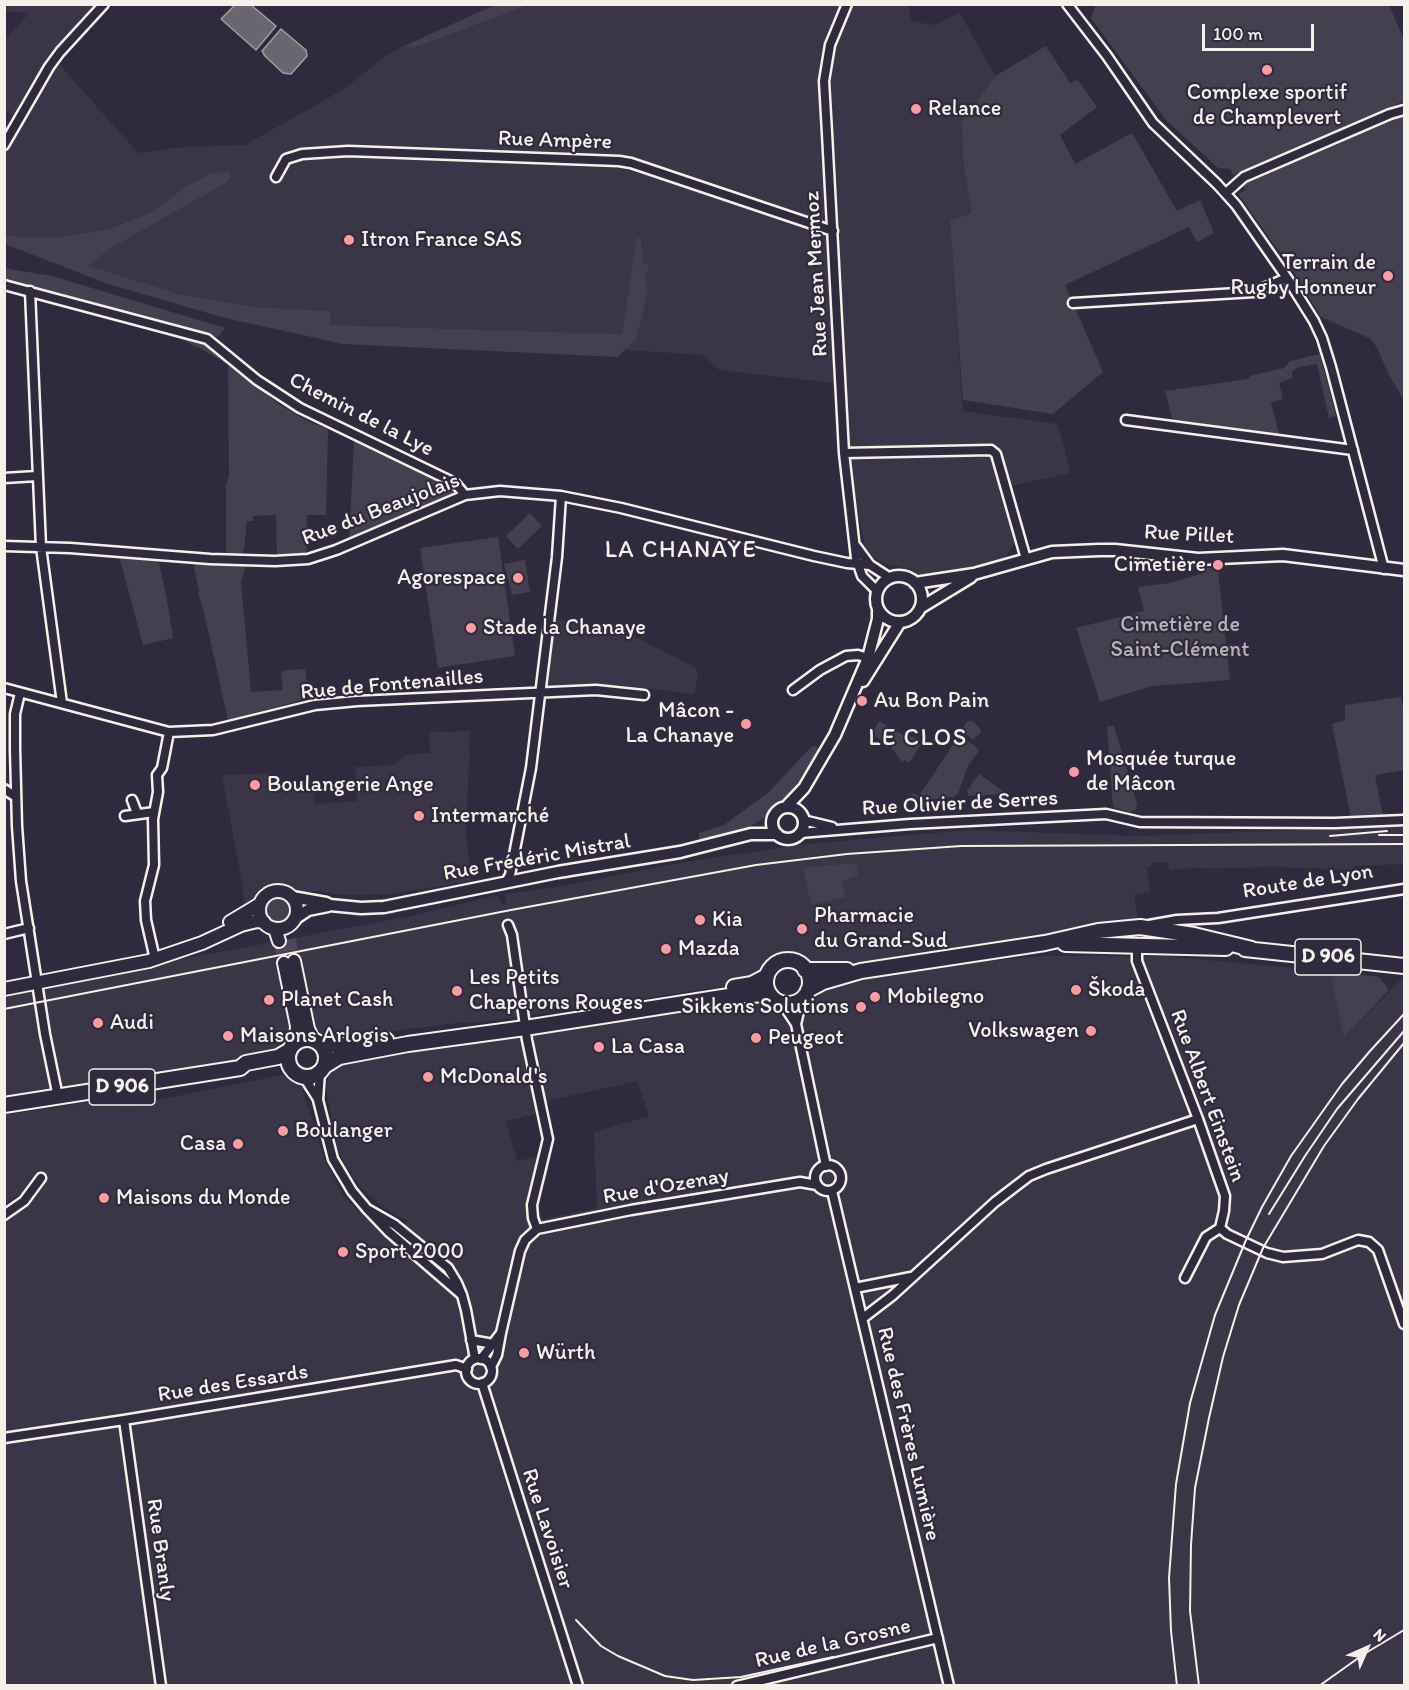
<!DOCTYPE html>
<meta charset="utf-8">
<style>
body{margin:0}
#map{position:relative;width:1409px;height:1690px;overflow:hidden;background:#2f2a3d;font-family:Itim,sans-serif}
canvas{display:block}
.frame{position:absolute;inset:0;border:6px solid #f4f1e8;pointer-events:none}
.north{position:absolute;left:1337px;top:1618px;width:60px;height:60px;-webkit-text-stroke:4px #2f2a3d;paint-order:stroke;rotate:45deg;font-size:16px;font-weight:700;line-height:24px;text-align:center;color:#f4f1e8}
.north::after{content:'';display:block;margin:auto;width:21px;height:27px;background:#f4f1e8;clip-path:polygon(50% 0,100% 100%,50% 72%,0 100%)}
.scale{position:absolute;left:1202px;top:24px;width:112px;height:27px;box-sizing:border-box;border:3px solid #f4f1e8;border-top:0;padding-left:8px;font-size:18px;line-height:21px;white-space:nowrap;color:#f4f1e8;-webkit-text-stroke:4px #2f2a3d;paint-order:stroke}
</style>
<div id="map">
<canvas width="1409" height="1690"></canvas>
<div class="frame"></div>
<div class="north">N</div>
<div class="scale">100 m</div>
</div>
<script>
const g = document.querySelector('canvas').getContext('2d');
g.lineJoin = 'round';
function fill(path, color) {
  g.fillStyle = color;
  g.fill(path, 'evenodd');
}
function toPath(rows) {
  const path = new Path2D();
  for (const r of rows) {
    if (r.length === 3) {
      path.moveTo(r[0] + r[2], r[1]);
      path.arc(r[0], r[1], r[2], 0, 2 * Math.PI);
      continue;
    }
    path.moveTo(r[0], r[1]);
    for (let i = 2; i < r.length; i += 2) path.lineTo(r[i], r[i + 1]);
  }
  return path;
}
function strokePath(path, color, width, dash) {
  g.strokeStyle = color;
  g.lineWidth = width;
  g.lineCap = dash ? 'butt' : 'round';
  g.setLineDash(dash || []);
  g.stroke(path);
}
function drawText(font, color, halo, rows, align = 'center') {
  g.font = font + ' Itim,sans-serif';
  g.lineWidth = 4.5;
  g.setLineDash([]);
  g.textBaseline = 'middle';
  g.strokeStyle = halo;
  g.fillStyle = color;
  for (const [text, x, y, turn = 0] of rows) {
    g.save();
    g.translate(x, y);
    g.rotate((+turn || 0) * Math.PI / 180);
    g.textAlign = isNaN(turn) ? turn : align;
    if (halo) g.strokeText(text, 0, 0);
    g.fillText(text, 0, 0);
    g.restore();
  }
}
const built = toPath([
 [5,5,97,5,51,55,138,153,183,147,245,145,344,89,384,57,404,46,413,48,529,5,909,5,911,21,934,25,960,13,995,76,961,123,964,167,971,214,950,221,963,411,1057,424,1064,445,1070,473,1002,488,1016,541,1005,558,962,571,920,576,911,570,883,563,873,557,865,546,849,467,844,384,719,370,704,355,627,350,622,334,330,325,329,311,254,307,179,294,87,266,111,248,231,178,185,187,154,211,109,229,60,237,23,237,5,234,4,131,12,116,5,110,5,40,29,13,5,11],
 [553,620,577,622,595,628,615,627,691,665,697,670,698,676,694,694,619,685,548,687,545,685],
 [470,731,466,837,471,881,390,894,345,895,314,891,273,893,244,906,243,888,222,775,277,773,279,789,314,788,315,804,357,801,355,767,394,765,406,755,430,753,429,732],
 [1404,826,1404,863,1401,864,1353,866,1353,870,1277,867,1169,869,1168,862,1154,862,1149,868,1146,867,1151,892,1134,895,1138,920,856,965,808,964,786,954,771,960,761,971,746,983,482,1022,457,1023,329,1039,315,1028,299,960,294,961,278,965,292,1033,284,1046,273,1053,5,1098,5,994,31,989,36,996,41,995,43,989,50,984,411,916,498,895,502,905,506,904,506,894,558,887,685,862,807,844,968,830,1138,836],
 [1043,956,1161,956,1330,971,1345,1036,1404,977,1404,1685,5,1685,5,1222,31,1204,21,1193,5,1204,5,1115,122,1097,127,1106,282,1075,302,1087,326,1164,344,1196,362,1215,390,1238,408,1221,383,1208,361,1188,345,1165,336,1143,326,1088,329,1076,337,1068,355,1060,504,1038,733,1001,762,1004,776,1011,787,1024,804,1020,808,1009,820,994,837,986,899,973,973,962],
 [637,1081,649,1116,594,1132,597,1208,543,1219,536,1210,549,1168,542,1155,517,1161,506,1121,534,1114,551,1100]
]);
const green = toPath([
 [497,4,529,5,413,48,404,46],
 [1096,4,1389,5,1404,40,1404,101,1233,175,1230,169,1218,168,1166,120,1091,18],
 [1046,46,1070,83,1078,80,1097,107,1060,135,1075,164,1132,133,1177,211,1200,200,1214,233,1197,242,1189,227,1065,285,1103,372,1053,414,963,400,950,221,971,213,964,167,961,123,995,76],
 [1404,116,1404,400,1389,375,1377,348,1371,339,1321,317,1293,271,1238,194,1246,190,1243,185,1390,120],
 [225,171,230,171,231,178,227,182,111,248,88,266,179,294,254,307,330,311,330,325,622,334,637,237,641,240,643,263,649,266,645,279,648,292,636,339,618,357,343,344,225,318,108,284,5,244,5,234,23,237,60,237,109,229,154,211,185,187,208,175],
 [4,268,52,276,225,328,218,337,5,282],
 [167,333,188,337,205,343,228,365,279,404,307,421,328,429,326,515,307,515,306,555,277,556,276,515,253,516,253,521,247,521,244,548,241,555,226,554,226,485,229,476,228,365,202,349],
 [1320,354,1336,416,1329,418,1317,364,1299,367,1292,371,1292,378,1279,383,1283,399,1271,403,1280,438,1174,425,1165,391,1248,379,1250,376,1284,368,1290,361],
 [354,441,451,488,453,492,449,499,349,541],
 [530,513,542,526,518,549,506,536],
 [498,537,515,656,438,668,420,548],
 [119,556,158,559,167,600,173,638,143,645],
 [525,560,530,592,512,595,504,564],
 [193,562,246,565,241,582,251,692,283,690,281,673,286,670,305,669,309,698,228,720,203,608,198,594,199,591],
 [1206,568,1213,568,1218,571,1230,680,1152,686,1100,702,1076,628,1144,611,1138,587,1170,583,1203,573],
 [1401,697,1404,711,1404,770,1375,775,1383,816,1351,818,1332,724,1345,720,1345,705],
 [879,721,897,732,923,741,909,763,904,760,902,762,890,746,872,734],
 [968,721,972,721,980,728,981,732,973,740,961,730],
 [1107,726,1114,726,1137,804,1136,809,1130,812,1113,807],
 [958,737,963,737,976,747,979,751,969,764,958,794,953,797,911,801,903,812,906,802,913,793,919,796],
 [816,746,821,753,789,794,764,818,749,827,699,843,699,833,724,825,769,792,811,747],
 [979,774,1007,794,968,796,967,791],
 [853,863,858,867,857,876,843,881,845,897,811,905,803,868],
 [278,910,14],
 [1330,971,1379,977,1389,990,1344,1037]
]);
const water = toPath([
 [235,5,251,5,276,26,256,50,221,19,235,5],
 [281,29,306,50,307,56,291,74,283,73,265,56,262,51,281,29]
]);
const secondaryTunnel = toPath([
 [290,939,294,961],
 [279,941,284,963]
]);
const minor = toPath([
 [847,4,830,45,824,81,827,133,844,453,856,558,862,576,877,591],
 [1067,4,1107,56,1153,123,1217,184,1236,205,1287,278,1314,321,1322,338,1331,367,1384,569],
 [4,145,49,67,60,52,104,4],
 [276,177,286,159,302,154,348,151,619,161,631,163,833,231],
 [1226,193,1244,177,1390,114,1404,110],
 [4,285,207,339,257,380,300,408,455,483,465,495],
 [30,291,41,547,62,703],
 [1073,303,1254,292,1287,278],
 [1126,420,1353,450],
 [844,453,991,450,996,454,1026,559],
 [4,478,37,476],
 [4,546,70,548,210,559,275,561,308,559,336,550,465,495,500,491,561,496,621,508,814,556,847,563,870,565],
 [856,546,870,565,890,578],
 [4,688,169,732,213,730,315,705,357,701,596,690,644,695],
 [793,690,820,670,846,656,858,655,868,658,872,662],
 [20,693,15,714,15,749,17,826,21,881,45,1034,58,1097],
 [4,789,16,797],
 [132,800,137,813],
 [125,816,154,812],
 [803,820,832,827],
 [800,833,910,824,1106,814,1140,822,1335,823,1404,820],
 [506,882,510,875,531,768,557,557,561,496],
 [1149,925,1177,920,1218,918,1404,889],
 [4,934,29,928],
 [1137,945,1137,961,1198,1119,1225,1196,1224,1211,1220,1228,1227,1234,1267,1253,1283,1257,1322,1254,1358,1240,1369,1242,1378,1250,1404,1324],
 [155,959,146,920,145,901,154,865,153,819,158,792,157,775,162,768,169,732],
 [782,1003,796,1024,826,1166],
 [796,1024,802,999],
 [320,1072,318,1100,333,1159,352,1191,367,1209],
 [304,1077,318,1099],
 [828,1178,13],
 [832,1191,949,1686],
 [4,1215,24,1201,41,1178],
 [537,1229,631,1210,800,1182,817,1185],
 [1185,1278,1206,1237,1220,1228],
 [855,1288,911,1277],
 [462,1295,389,1232,367,1209,395,1225,448,1268,457,1283,462,1295,466,1310,475,1359],
 [863,1318,893,1295,995,1202,1029,1176,1046,1169,1198,1119],
 [501,1333,520,1251,525,1240,537,1229,533,1218,532,1205,548,1139,527,1040,512,935,508,925],
 [471,1340,493,1344],
 [479,1371,13],
 [481,1359,501,1333,497,1355,491,1367],
 [482,1383,578,1686],
 [124,1420,161,1686],
 [4,1438,124,1420,456,1365,467,1369],
 [737,1686,938,1638]
]);
const tertiary = toPath([
 [899,599,23],
 [915,583,974,574,1052,552,1099,550,1115,550,1198,559,1283,555,1404,570],
 [920,608,971,577],
 [863,681,900,622],
 [786,807,804,788,835,735,868,658,878,619,878,611],
 [788,823,16],
 [292,897,326,903,330,905,361,908,384,907,558,872,680,852,751,834,777,834],
 [296,918,308,910,328,906]
]);
const secondary = toPath([
 [278,910,19],
 [230,922,260,904],
 [275,929,279,941],
 [294,961,308,1029,313,1039],
 [284,963,297,1026,296,1042],
 [4,989,149,961,202,943,241,925,257,921,264,922]
]);
const primary = toPath([
 [1065,944,1226,948],
 [1245,949,1404,966],
 [788,982,22],
 [805,970,847,970],
 [734,987,752,984,767,976],
 [808,990,823,982,861,971,1045,943,1098,931,1140,927,1194,935,1252,949],
 [307,1058,19],
 [323,1045,344,1045,386,1040],
 [326,1065,339,1057,408,1044,525,1028,729,996,769,994],
 [4,1105,240,1068,246,1063,278,1057,290,1050]
]);
const rail = toPath([
 [1379,835,1404,835],
 [1330,836,1387,831],
 [4,1009,511,910,756,865,847,854,961,846,1404,844],
 [1269,1214,1305,1156,1337,1109,1404,1031],
 [576,1620,601,1646,618,1656,665,1676,693,1680,741,1677,833,1657],
 [1177,1686,1171,1631,1169,1578,1176,1484,1190,1403,1215,1315,1246,1240,1262,1207,1291,1156,1342,1084,1370,1051,1404,1014],
 [1199,1686,1190,1611,1191,1545,1195,1488,1209,1418,1223,1357,1239,1305,1263,1248,1324,1146,1358,1099,1404,1043],
 [1319,1686,1364,1654,1404,1630]
]);
const markers = [
 [1267,70,6,"#ff9aa2"],
 [916,109,6,"#ff9aa2"],
 [349,240,6,"#ff9aa2"],
 [1388,276,6,"#ff9aa2"],
 [1218,565,6,"#ff9aa2"],
 [518,578,6,"#ff9aa2"],
 [471,628,6,"#ff9aa2"],
 [862,701,6,"#ff9aa2"],
 [746,724,6,"#ff9aa2"],
 [1074,772,6,"#ff9aa2"],
 [255,785,6,"#ff9aa2"],
 [419,816,6,"#ff9aa2"],
 [700,920,6,"#ff9aa2"],
 [802,929,6,"#ff9aa2"],
 [666,949,6,"#ff9aa2"],
 [1076,990,6,"#ff9aa2"],
 [457,991,6,"#ff9aa2"],
 [875,997,6,"#ff9aa2"],
 [269,1000,6,"#ff9aa2"],
 [861,1007,6,"#ff9aa2"],
 [98,1023,6,"#ff9aa2"],
 [1091,1031,6,"#ff9aa2"],
 [228,1036,6,"#ff9aa2"],
 [756,1038,6,"#ff9aa2"],
 [599,1047,6,"#ff9aa2"],
 [428,1077,6,"#ff9aa2"],
 [283,1131,6,"#ff9aa2"],
 [238,1144,6,"#ff9aa2"],
 [104,1198,6,"#ff9aa2"],
 [343,1252,6,"#ff9aa2"],
 [524,1353,6,"#ff9aa2"]
];
const shields = [
 [1328,957,66],
 [122,1087,66]
];
const shieldNames = [
 ["D 906",1328,957],
 ["D 906",122,1087]
];
const poiNames = [
 ["Complexe sportif",1267,93,"center"],
 ["de Champlevert",1267,118,"center"],
 ["Relance",928,109],
 ["Itron France SAS",361,240],
 ["Terrain de",1376,263,"right"],
 ["Rugby Honneur",1376,288,"right"],
 ["Cimetière",1206,565,"right"],
 ["Agorespace",506,578,"right"],
 ["Stade la Chanaye",483,628],
 ["Au Bon Pain",874,701],
 ["Mâcon -",734,711,"right"],
 ["La Chanaye",734,736,"right"],
 ["Mosquée turque",1086,759],
 ["de Mâcon",1086,784],
 ["Boulangerie Ange",267,785],
 ["Intermarché",431,816],
 ["Pharmacie",814,916],
 ["du Grand-Sud",814,941],
 ["Kia",712,920],
 ["Mazda",678,949],
 ["Les Petits",469,978],
 ["Chaperons Rouges",469,1003],
 ["Škoda",1088,990],
 ["Mobilegno",887,997],
 ["Planet Cash",281,1000],
 ["Sikkens Solutions",849,1007,"right"],
 ["Audi",110,1023],
 ["Volkswagen",1079,1031,"right"],
 ["Maisons Arlogis",240,1036],
 ["Peugeot",768,1038],
 ["La Casa",611,1047],
 ["McDonald's",440,1077],
 ["Boulanger",295,1131],
 ["Casa",226,1144,"right"],
 ["Maisons du Monde",116,1198],
 ["Sport 2000",355,1252],
 ["Würth",536,1353]
];
const streetNames = [
 ["Rue Ampère",555,141,2],
 ["Rue Jean Mermoz",817,274,-93],
 ["Chemin de la Lye",361,415,27],
 ["Rue du Beaujolais",381,510,-21],
 ["Rue Pillet",1189,535,3],
 ["Rue de Fontenailles",392,685,-5],
 ["Rue Olivier de Serres",960,804,-3],
 ["Rue Frédéric Mistral",537,858,-10],
 ["Route de Lyon",1308,882,-9],
 ["Rue Albert Einstein",1207,1096,70],
 ["Rue d'Ozenay",666,1187,-10],
 ["Rue des Essards",233,1384,-9],
 ["Rue des Frères Lumière",908,1434,77],
 ["Rue Lavoisier",547,1529,72],
 ["Rue Branly",160,1550,82],
 ["Rue de la Grosne",833,1644,-13]
];
const parkNames = [
 ["Cimetière de",1180,625],
 ["Saint-Clément",1180,650]
];
const neighbourhoodNames = [
 ["LA CHANAYE",681,551],
 ["LE CLOS",918,739]
];
fill(built, '#3b3647');
fill(green, '#454050');
fill(water, '#6a6670');
strokePath(water, '#a19ea0', 1.5);
strokePath(secondaryTunnel, '#4d4857', 12, [12, 6]);
strokePath(minor, '#f4f1e8', 13);
strokePath(tertiary, '#f4f1e8', 15);
strokePath(secondary, '#f4f1e8', 16);
strokePath(primary, '#f4f1e8', 18);
strokePath(minor, '#2f2a3d', 8);
strokePath(tertiary, '#2f2a3d', 10);
strokePath(secondary, '#2f2a3d', 12);
strokePath(primary, '#2f2a3d', 14);
strokePath(rail, '#f4f1e8', 2);
for (const [x, y, r, color] of markers) {
  const dot = new Path2D();
  dot.arc(x, y, r, 0, 2 * Math.PI);
  g.fillStyle = color;
  g.fill(dot);
  strokePath(dot, '#2f2a3d', 2);
}
for (const [x, y, w] of shields) {
  const box = new Path2D();
  box.roundRect(x - w / 2, y - 18, w, 36, 4.5);
  g.fillStyle = '#2f2a3d';
  g.fill(box);
  strokePath(box, '#f4f1e8', 1.5);
}
drawText('bold 21px', '#f4f1e8', null, shieldNames);
drawText('22px', '#f4f1e8', '#2f2a3d', poiNames, 'left');
drawText('22px', '#f4f1e8', '#2f2a3d', streetNames);
drawText('22px', '#b7b3b3', '#2f2a3d', parkNames);
g.letterSpacing = '1.5px';
drawText('24px', '#f4f1e8', '#2f2a3d', neighbourhoodNames);
g.letterSpacing = '0px';
</script>
